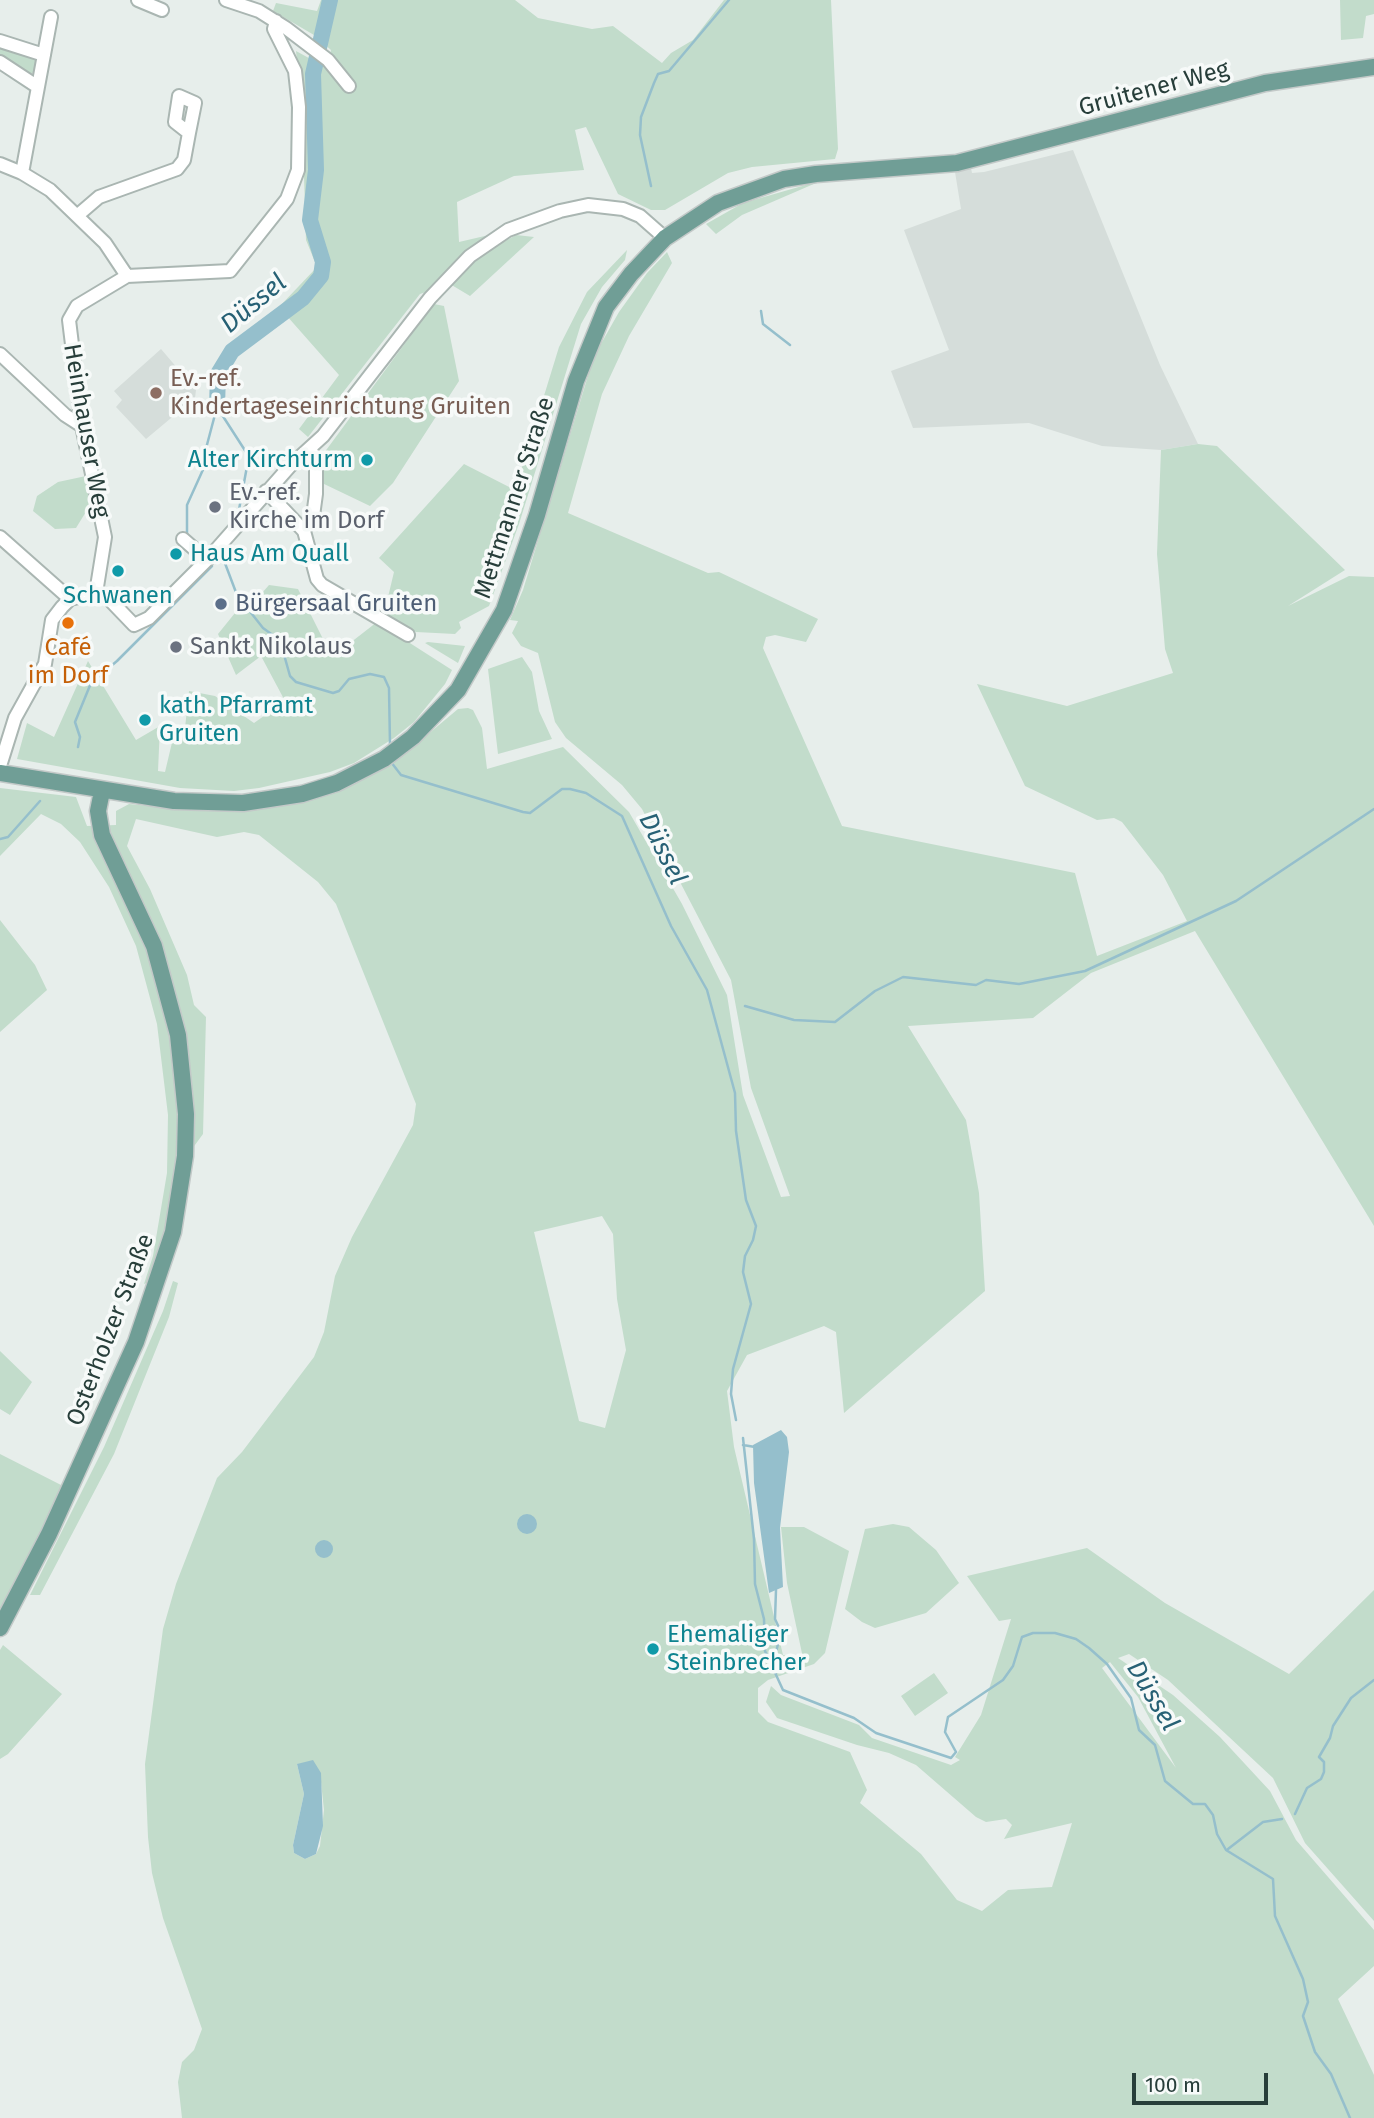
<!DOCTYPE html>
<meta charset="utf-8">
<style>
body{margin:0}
#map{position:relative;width:1374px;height:2118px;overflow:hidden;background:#e7eeeb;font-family:"Fira Sans",sans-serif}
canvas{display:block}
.scale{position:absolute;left:1132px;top:2073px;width:136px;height:32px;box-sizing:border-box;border:4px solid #273e3a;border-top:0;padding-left:9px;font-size:21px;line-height:24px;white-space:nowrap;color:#273e3a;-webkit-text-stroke:5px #f7faf9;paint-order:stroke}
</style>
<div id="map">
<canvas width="1374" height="2118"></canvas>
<div class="scale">100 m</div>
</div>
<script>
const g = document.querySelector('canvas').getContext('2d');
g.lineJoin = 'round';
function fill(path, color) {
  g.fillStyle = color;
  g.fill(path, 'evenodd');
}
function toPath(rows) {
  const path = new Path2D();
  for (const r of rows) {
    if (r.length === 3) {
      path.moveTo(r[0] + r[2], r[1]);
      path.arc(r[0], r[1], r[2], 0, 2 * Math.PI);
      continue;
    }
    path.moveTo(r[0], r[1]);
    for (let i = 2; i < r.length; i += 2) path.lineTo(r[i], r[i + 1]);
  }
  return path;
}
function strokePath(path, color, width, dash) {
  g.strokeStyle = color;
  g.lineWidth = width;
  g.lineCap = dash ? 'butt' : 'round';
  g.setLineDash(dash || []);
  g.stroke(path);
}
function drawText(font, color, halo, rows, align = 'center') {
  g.font = font + ' "Fira Sans",sans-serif';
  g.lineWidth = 7;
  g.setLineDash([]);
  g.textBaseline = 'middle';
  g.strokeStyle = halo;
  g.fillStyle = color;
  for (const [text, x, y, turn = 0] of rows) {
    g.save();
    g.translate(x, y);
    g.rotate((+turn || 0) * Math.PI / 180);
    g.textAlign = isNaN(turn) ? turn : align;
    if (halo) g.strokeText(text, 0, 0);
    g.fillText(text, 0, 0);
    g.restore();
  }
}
const built = toPath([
 [1073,150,1160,365,1198,444,1161,450,1102,446,1029,423,913,428,891,371,949,350,904,230,961,209,955,172,971,168,972,173,984,172],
 [161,349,196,390,195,398,146,439,116,407,122,400,114,391]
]);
const green = toPath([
 [321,0,515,0,538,18,592,29,613,26,662,63,671,53,693,40,724,0,831,0,838,149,835,159,752,167,728,173,665,210,651,210,618,194,586,127,575,130,584,170,514,176,457,202,459,242,489,235,498,245,516,235,534,237,470,296,450,284,420,294,308,437,299,429,339,375,279,307,317,267,306,240,302,112,296,51,327,68,331,50,314,35,273,11,276,3,317,11],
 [1340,0,1374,0,1374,14,1366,16,1363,38,1341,40],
 [0,46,34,57,38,62,36,72,28,74,0,56],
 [823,180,742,215,716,234,706,224,743,203],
 [627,250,625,260,602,287,581,324,519,524,489,606,459,622,461,628,455,634,416,632,383,618,394,572,379,558,464,464,515,490,559,347,587,292],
 [667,252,672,263,629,336,602,394,568,513,708,573,719,572,818,619,806,642,775,635,766,637,763,648,842,826,1075,873,1097,956,1187,921,1163,875,1122,822,1114,818,1097,820,1025,786,977,684,1067,706,1173,673,1165,649,1157,554,1161,450,1198,444,1217,446,1345,570,1288,606,1349,576,1374,577,1374,1226,1195,931,1091,973,1033,1018,908,1026,966,1120,979,1193,985,1291,844,1413,836,1332,824,1326,747,1355,727,1391,734,1447,783,1655,803,1658,787,1583,781,1527,804,1527,849,1551,825,1653,814,1664,768,1680,758,1688,758,1712,768,1722,850,1752,867,1790,860,1803,921,1854,957,1900,982,1911,1008,1890,1052,1887,1072,1823,1004,1839,1012,1825,1006,1819,986,1822,976,1817,916,1765,889,1753,857,1745,777,1718,766,1702,771,1686,781,1695,859,1725,872,1738,951,1765,960,1760,955,1757,981,1715,1011,1619,999,1621,967,1576,1087,1548,1165,1603,1289,1674,1374,1590,1374,1921,1305,1843,1273,1778,1168,1680,1129,1654,1118,1658,1173,1695,1220,1737,1270,1791,1296,1840,1374,1930,1374,1966,1338,1999,1374,2075,1374,2118,182,2118,178,2082,182,2062,194,2050,202,2029,163,1918,152,1873,148,1837,145,1764,163,1629,176,1584,217,1478,242,1452,314,1357,324,1332,335,1276,352,1237,413,1125,416,1104,336,904,318,882,259,835,244,832,217,837,136,819,127,846,150,889,187,975,194,1005,206,1017,203,1134,176,1171,168,1233,154,1280,144,1284,153,1256,167,1173,168,1115,157,1024,136,946,109,887,80,842,61,824,41,814,0,856,0,788,76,797,87,826,116,825,116,811,129,804,199,811,266,808,304,800,354,783,396,761,458,709,468,708,473,710,482,728,487,769,563,747,629,812,682,904,727,995,743,1095,781,1197,790,1196,751,1088,731,980,642,809,622,785,566,738,555,722,538,653,521,646,512,633,518,621,510,620,523,590,594,356,619,312,647,273],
 [602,1216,613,1234,617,1299,626,1350,605,1428,579,1421,534,1232],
 [1110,1662,1138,1697,1176,1768,1102,1668],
 [297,1764,320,1773,324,1810,320,1846,316,1854,305,1859,294,1853,293,1845,304,1794],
 [434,304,444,306,459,381,393,483,370,506,322,483,324,453],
 [86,476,92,502,76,528,55,529,33,511,37,496,58,482],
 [269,585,298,589,332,657,377,622,452,670,445,684,414,722,394,738,354,763,330,772,259,788,234,791,180,788,17,759,27,723,54,737,88,661,136,740,160,726,158,771,165,772,175,730,185,728,189,691,215,696,254,723,285,701,261,656,236,675,218,634,239,608,248,609],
 [428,642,465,646,458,663,425,643],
 [522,657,532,672,539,711,552,739,498,754,488,669],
 [0,920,35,965,47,990,0,1032],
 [173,1281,178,1283,169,1317,114,1454,40,1595,30,1595,104,1447,163,1311],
 [0,1351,32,1382,10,1415,0,1409],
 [0,1454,65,1487,0,1616],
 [893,1524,909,1527,936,1550,959,1583,926,1613,875,1628,862,1622,845,1609,865,1529],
 [3,1645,62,1694,8,1754,0,1759,0,1650],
 [934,1673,948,1693,915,1716,901,1696]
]);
const water = toPath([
 [781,1430,787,1437,789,1452,780,1528,783,1587,769,1593,754,1483,753,1445],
 [527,1524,10],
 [324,1549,9],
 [313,1760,321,1773,323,1826,316,1854,305,1859,294,1853,293,1845,304,1794,297,1764]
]);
const stream = toPath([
 [651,186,640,135,641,117,654,83,658,74,669,71,729,0],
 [761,311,763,324,790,345],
 [217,407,246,452,248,461,238,515],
 [187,534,187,505,206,463,204,456,217,407],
 [223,558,237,595,263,628,274,636,283,651,290,676,296,682,333,693,339,691,349,679,370,674,384,677,389,688,390,745],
 [78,747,80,737,75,722,91,683,117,661,212,566,211,562],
 [391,762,401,775,523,812,530,813,562,789,570,789,586,793,622,816,671,926,707,990,735,1093,736,1131,746,1200,756,1226,753,1240,745,1256,743,1272,751,1304,733,1369,731,1394,736,1420],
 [0,839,8,837,40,801],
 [745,1006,794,1020,835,1022,875,991,903,977,976,985,986,980,1019,984,1085,971,1236,901,1374,809],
 [743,1438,754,1539,755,1584,764,1619,765,1651,783,1690,854,1718,876,1733,951,1758,956,1752,945,1732,948,1717,1003,1680,1013,1666,1022,1637,1033,1633,1055,1633,1076,1639,1089,1648,1107,1664,1131,1698,1139,1730,1155,1745,1165,1781,1193,1804,1205,1804,1213,1815,1217,1834,1226,1850,1273,1879,1275,1916,1303,1979,1308,2002,1303,2016,1315,2052,1331,2074,1350,2118],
 [743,1445,755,1447],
 [772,1668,781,1632,775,1619,776,1590],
 [1295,1814,1307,1788,1321,1779,1324,1772,1324,1762,1319,1757,1330,1738,1333,1726,1351,1698,1374,1680],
 [1228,1849,1263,1822,1282,1819]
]);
const river = toPath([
 [217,407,218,374,232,351,303,298,321,276,323,262,310,220,316,170,313,74,330,0]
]);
const minor = toPath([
 [138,0,162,10],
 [226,0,259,11,286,28,328,60,349,86],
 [0,41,44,55],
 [0,62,38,87],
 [0,164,22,173,50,190,105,243,127,276],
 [22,173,51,17],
 [78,215,99,197,177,169,184,160,189,133,195,103,179,96,175,122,189,133],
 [0,354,65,415,82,426],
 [266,491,304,531],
 [304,531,317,579,322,585,408,635],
 [304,531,313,516,316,494,316,461,310,448],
 [0,537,70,599],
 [183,539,207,560],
 [96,593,105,537,82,426,69,320,77,306,127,276,230,271,287,199,298,170,299,107,295,71,274,29,276,21],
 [0,766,15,718,45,664,52,620,62,607,70,599,96,593,109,599,134,625,149,618,207,560,290,466,323,436,430,298,470,256,508,230,560,211,588,205,623,209,640,216,665,238]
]);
const major = toPath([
 [0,773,174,801,243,803,302,794,337,783,384,759,413,737,458,690,504,610,537,515,576,381,606,307,631,274,665,238,718,203,784,179,816,174,957,163,1265,83,1374,67],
 [0,1628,49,1534,136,1342,173,1232,185,1156,186,1114,178,1035,154,946,102,835,98,811,102,791]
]);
const markers = [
 [156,393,7,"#8d6e63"],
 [367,460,7,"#0f9aa8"],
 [215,507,7,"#6b7280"],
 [176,554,7,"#0f9aa8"],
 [118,571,7,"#0f9aa8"],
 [221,604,7,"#5c6f8a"],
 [68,623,7,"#e8710a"],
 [176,647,7,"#6b7280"],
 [145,720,7,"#0f9aa8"],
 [653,1649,7,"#0f9aa8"]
];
const streetNames = [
 ["Gruitener Weg",1154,89,-15],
 ["Heinhauser Weg",86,431,80],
 ["Mettmanner Straße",515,498,-72],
 ["Osterholzer Straße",111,1330,-69]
];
const educationNames = [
 ["Ev.-ref.",170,379],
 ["Kindertageseinrichtung Gruiten",170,407]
];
const cultureNames = [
 ["Alter Kirchturm",353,460,"right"],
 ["Haus Am Quall",190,554],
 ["Schwanen",118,596,"center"],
 ["kath. Pfarramt",159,706],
 ["Gruiten",159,734],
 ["Ehemaliger",667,1635],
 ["Steinbrecher",667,1663]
];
const worshipNames = [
 ["Ev.-ref.",229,493],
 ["Kirche im Dorf",229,521],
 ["Sankt Nikolaus",190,647]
];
const serviceNames = [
 ["Bürgersaal Gruiten",235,604]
];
const foodNames = [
 ["Café",68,648],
 ["im Dorf",68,676]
];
const waterNames = [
 ["Düssel",254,304,-40],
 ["Düssel",662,849,64],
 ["Düssel",1152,1696,59]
];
fill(built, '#d5ddda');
fill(green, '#c2dccb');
fill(water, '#95bfcc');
strokePath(stream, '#95bfcc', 2.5);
strokePath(river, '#95bfcc', 16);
strokePath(minor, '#aab6b2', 16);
strokePath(major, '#c3c9c8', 19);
strokePath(minor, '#fff', 12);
strokePath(major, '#709e96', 16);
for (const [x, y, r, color] of markers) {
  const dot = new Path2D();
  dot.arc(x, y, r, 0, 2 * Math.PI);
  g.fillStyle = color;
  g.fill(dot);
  strokePath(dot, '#f7faf9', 2.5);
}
drawText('24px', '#273e3a', '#f7faf9', streetNames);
drawText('24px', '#785e54', '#f7faf9', educationNames, 'left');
drawText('24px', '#0d838f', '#f7faf9', cultureNames, 'left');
drawText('24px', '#5b616d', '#f7faf9', worshipNames, 'left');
drawText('24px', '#4e5e75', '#f7faf9', serviceNames, 'left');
drawText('24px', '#c56008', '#f7faf9', foodNames);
drawText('italic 26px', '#276175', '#f7faf9', waterNames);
</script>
